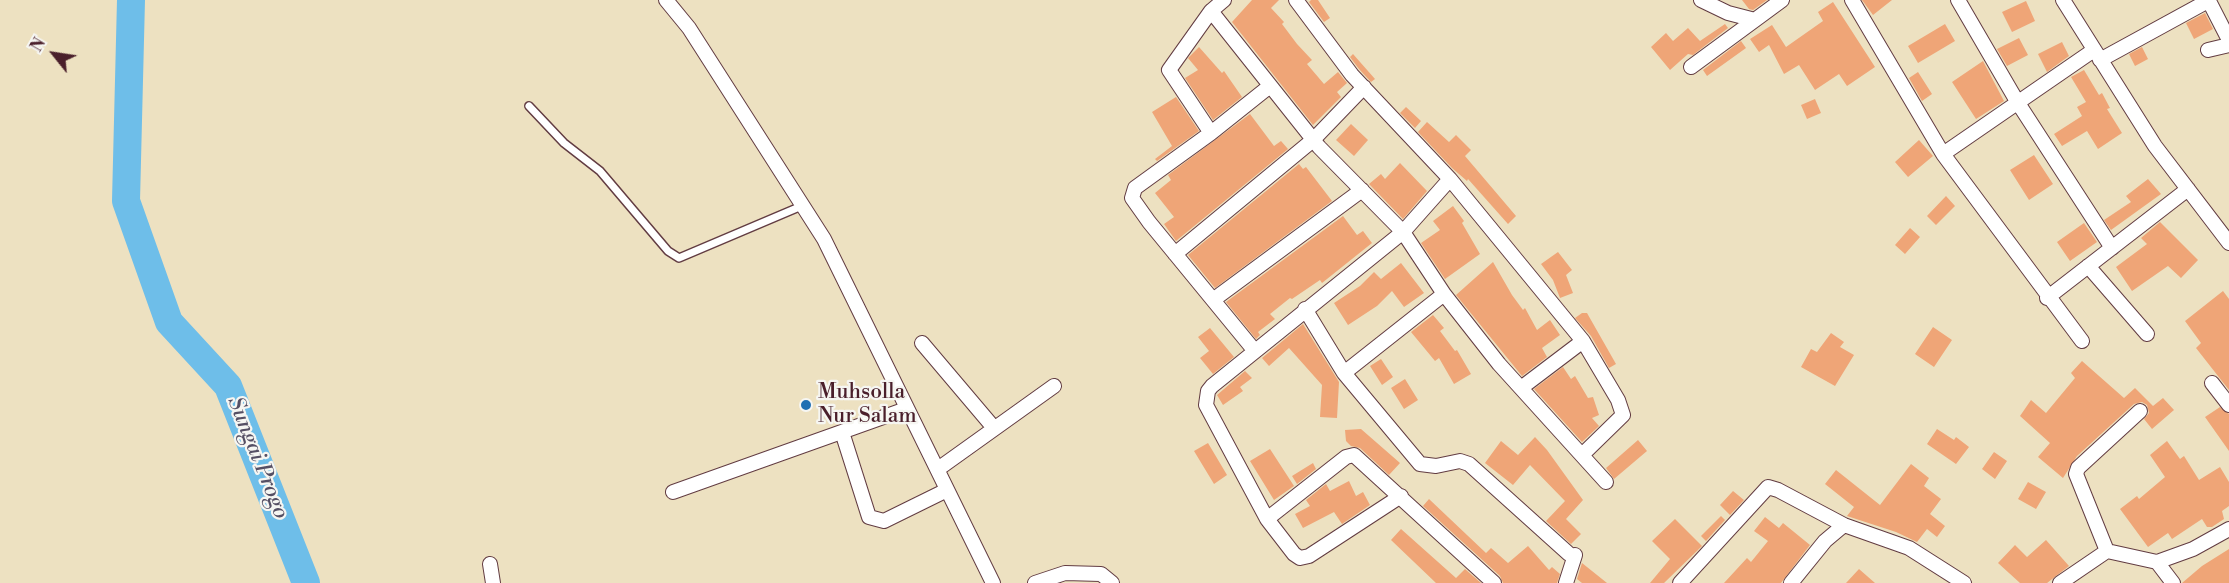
<!DOCTYPE html>
<style>
body{margin:0}
#map{position:relative;width:2229px;height:583px;overflow:hidden;background:#ede1c1;font-family:"Libre Bodoni",serif}
canvas{display:block}
.north{position:absolute;left:24px;top:24px;width:60px;height:60px;-webkit-text-stroke:4px #f6f6f2;paint-order:stroke;rotate:300deg;font-size:16px;font-weight:700;line-height:24px;text-align:center;color:#4a1f2b}
.north::after{content:'';display:block;margin:auto;width:21px;height:27px;background:#4a1f2b;clip-path:polygon(50% 0,100% 100%,50% 72%,0 100%)}
</style>
<div id="map">
<canvas width="2229" height="583"></canvas>
<div class="north">N</div>
</div>
<script>
const g = document.querySelector('canvas').getContext('2d');
g.lineJoin = 'round';
function toPath(rows) {
  const path = new Path2D();
  for (const r of rows) {
    path.moveTo(r[0], r[1]);
    for (let i = 2; i < r.length; i += 2) path.lineTo(r[i], r[i + 1]);
  }
  return path;
}
function strokePath(path, color, width, dash) {
  g.strokeStyle = color;
  g.lineWidth = width;
  g.lineCap = dash ? 'butt' : 'round';
  g.setLineDash(dash || []);
  g.stroke(path);
}
function fill(path, color) {
  g.fillStyle = color;
  g.fill(path, 'evenodd');
}
function drawText(font, color, halo, rows, align = 'center') {
  g.font = font + ' "Libre Bodoni",serif';
  g.lineWidth = 4.5;
  g.setLineDash([]);
  g.textBaseline = 'middle';
  g.strokeStyle = halo;
  g.fillStyle = color;
  for (const [text, x, y, turn = 0] of rows) {
    g.save();
    g.translate(x, y);
    g.rotate((+turn || 0) * Math.PI / 180);
    g.textAlign = isNaN(turn) ? turn : align;
    if (halo) g.strokeText(text, 0, 0);
    g.fillText(text, 0, 0);
    g.restore();
  }
}
const river = toPath([
 [131,0,126,201,169,322,228,386,306,583]
]);
const building = toPath([
 [1252,0,1279,0,1271,8,1284,22,1282,24,1297,44,1312,60,1307,64,1324,84,1338,72,1347,83,1337,92,1341,97,1313,125,1232,22],
 [1311,0,1318,0,1330,18,1324,22,1309,2],
 [1742,0,1767,0,1753,10,1749,9],
 [1862,0,1892,0,1873,15],
 [2026,1,2035,21,2012,32,2002,12],
 [1833,2,1875,67,1847,86,1839,74,1815,90,1799,65,1784,74,1769,45,1759,52,1750,39,1772,25,1786,47,1823,21,1818,12],
 [2205,13,2213,29,2194,39,2186,23],
 [1725,24,1728,28,1693,55,1688,54,1670,70,1651,47,1666,33,1673,41,1688,28,1700,41],
 [1945,24,1955,41,1918,63,1908,46],
 [2019,38,2028,55,2007,66,1997,49],
 [1741,41,1746,48,1707,76,1703,70],
 [2062,42,2069,56,2047,72,2038,54],
 [1199,47,1222,73,1224,71,1242,97,1213,120,1185,78,1198,70,1188,58],
 [2142,47,2148,59,2135,66,2129,54],
 [1353,54,1375,79,1371,82,1359,69,1350,57],
 [1983,61,2004,101,1976,119,1952,82],
 [2084,70,2099,95,2102,93,2110,108,2107,109,2122,133,2098,149,2087,131,2062,146,2054,134,2082,116,2077,107,2086,102,2071,77],
 [1918,72,1932,94,1922,101,1909,78],
 [1176,97,1199,131,1157,161,1155,159,1172,146,1152,112],
 [1815,99,1821,113,1807,119,1801,105],
 [1406,107,1421,121,1415,128,1400,113],
 [1250,114,1274,146,1281,141,1288,149,1176,241,1164,224,1174,217,1155,193,1171,180,1168,175],
 [1427,122,1449,142,1456,135,1471,150,1465,156,1516,216,1508,224,1468,179,1467,181,1452,168,1418,132],
 [1351,124,1368,140,1354,156,1336,140],
 [1919,140,1933,156,1908,177,1895,162],
 [2034,155,2053,184,2029,200,2010,170],
 [1400,163,1427,191,1403,219,1369,184,1381,174,1385,179],
 [1299,164,1303,169,1306,167,1332,201,1215,288,1188,255],
 [2148,179,2161,194,2111,230,2104,220,2131,202,2126,196],
 [1946,196,1955,206,1936,225,1927,216],
 [1453,206,1464,221,1462,223,1480,254,1445,279,1421,243,1440,230,1433,221],
 [1343,216,1357,235,1363,231,1372,243,1322,283,1320,280,1292,299,1290,298,1270,314,1275,319,1258,332,1260,335,1256,339,1226,302],
 [2160,222,2198,260,2181,278,2168,266,2132,291,2116,267,2147,244,2141,238],
 [2084,223,2097,242,2070,261,2057,242],
 [1910,228,1920,237,1905,254,1895,245],
 [1558,252,1572,270,1566,275,1573,293,1560,298,1553,280,1541,264],
 [1493,262,1512,295,1523,310,1525,308,1537,330,1550,320,1560,335,1542,348,1547,357,1522,376,1456,295],
 [1401,263,1424,293,1404,307,1392,291,1377,306,1348,325,1334,303,1360,286,1374,272,1381,279],
 [2223,291,2229,299,2229,390,2196,348,2201,343,2185,321],
 [1582,313,1587,313,1616,364,1609,368,1591,336,1575,318],
 [1433,315,1444,328,1440,331,1455,351,1457,350,1471,374,1454,384,1439,358,1435,361,1411,332],
 [1303,324,1339,382,1337,418,1320,417,1322,385,1289,348,1269,366,1262,358],
 [1933,327,1952,340,1934,367,1915,354],
 [1210,328,1234,357,1213,374,1200,358,1209,351,1198,337],
 [1831,333,1844,342,1840,347,1854,355,1835,386,1801,367,1811,349,1817,352],
 [1381,359,1393,377,1382,385,1370,366],
 [2082,361,2124,398,2135,388,2153,406,2163,398,2174,410,2152,429,2144,419,2149,413,2147,405,2142,402,2134,404,2077,456,2063,478,2038,457,2050,443,2020,416,2031,400,2046,413,2075,378,2071,373],
 [1563,367,1571,379,1575,376,1588,398,1593,397,1599,415,1592,418,1599,426,1582,442,1534,389],
 [1245,371,1252,378,1240,387,1243,391,1223,405,1217,395],
 [1405,379,1418,400,1404,409,1391,388],
 [2220,407,2229,414,2229,451,2205,417],
 [1361,429,1400,463,1389,475,1360,448,1351,446,1346,441,1345,430],
 [1937,429,1954,440,1956,437,1969,447,1956,464,1927,444],
 [1535,437,1547,450,1583,500,1566,519,1581,534,1571,544,1546,521,1565,501,1530,465,1513,485,1485,463,1501,441,1518,455],
 [1638,440,1647,451,1614,479,1606,468],
 [2167,441,2180,459,2184,456,2199,480,2220,467,2229,482,2229,506,2222,511,2224,519,2212,527,2207,527,2202,519,2172,539,2168,533,2148,547,2120,509,2137,496,2139,499,2165,477,2150,455],
 [1208,443,1227,475,1214,484,1194,451],
 [1270,449,1294,486,1274,500,1250,461],
 [1994,452,2007,461,1995,479,1982,469],
 [1313,463,1316,469,1297,484,1292,476],
 [1911,464,1929,478,1924,486,1941,499,1930,514,1945,526,1937,537,1927,529,1917,542,1896,532,1850,517,1847,516,1854,507,1825,484,1836,470,1880,505],
 [1349,481,1356,496,1363,492,1370,505,1342,524,1334,512,1303,528,1295,514,1310,506,1306,500,1326,484,1330,491],
 [2028,482,2046,492,2036,509,2018,499],
 [1733,491,1744,500,1730,515,1720,505],
 [1429,499,1486,553,1491,548,1508,563,1528,546,1549,570,1552,567,1560,574,1557,583,1503,583,1500,576,1423,506],
 [1721,516,1725,520,1706,541,1701,536],
 [1765,517,1779,528,1783,523,1810,545,1781,583,1724,583,1747,558,1751,562,1768,541,1754,531],
 [1675,519,1702,546,1664,583,1650,583,1670,559,1652,541],
 [1401,529,1456,578,1465,569,1481,583,1436,583,1391,540],
 [2046,540,2069,566,2047,583,2020,583,1998,563,2015,545,2027,557],
 [2229,549,2229,583,2182,583,2202,566],
 [1582,563,1607,583,1582,583,1577,579],
 [1859,569,1875,583,1846,583]
]);
const service = toPath([
 [529,106,564,143,600,171,668,251,679,258,804,205]
]);
const minor = toPath([
 [666,0,689,28,824,239,993,583],
 [1224,0,1211,11,1319,147,1403,232,1444,294,1499,364,1606,482],
 [1296,0,1352,75,1450,179,1583,341,1618,400,1623,415,1582,455],
 [1701,0,1728,13,1755,20],
 [1852,0,1943,154],
 [1958,0,2018,103,2112,248],
 [2063,0,2155,146,2229,243],
 [1211,11,1169,70,1211,133,1135,188,1132,198,1149,222,1254,350],
 [2208,50,2229,45],
 [2100,60,2206,2,2210,3,2229,40],
 [1691,67,1782,0],
 [1211,133,1270,86],
 [1450,179,1403,232,1212,386,1208,391,1206,405,1267,519,1346,457,1354,455,1494,583],
 [1175,254,1313,140,1364,87],
 [2088,266,2147,334],
 [1444,294,1344,373,1420,464,1436,466,1460,461,1469,464,1569,554],
 [2047,298,2188,189],
 [1213,300,1362,190],
 [1305,309,1344,373],
 [2082,341,1943,154,2094,50],
 [922,343,994,428],
 [2212,383,2229,405],
 [1521,388,1583,341],
 [842,432,869,517,884,521,947,490],
 [938,469,1054,386],
 [673,492,906,409],
 [1267,519,1294,554,1300,558,1309,556,1401,496],
 [2107,551,2076,474,2078,468,2140,411],
 [2157,562,2173,583],
 [490,564,493,583],
 [1035,583,1065,573,1101,574,1112,583],
 [1566,583,1575,555],
 [1680,583,1768,487,1778,490,1844,525,1909,548,1964,583],
 [1791,583,1825,541,1844,525],
 [2060,583,2107,551,2157,562,2193,549,2229,529]
]);
const markers = [
 [806,405,6,"#1f6fb2"]
];
const poiNames = [
 ["Muhsolla",818,393],
 ["Nur Salam",818,417]
];
const waterNames = [
 ["Sungai Progo",257,458,68]
];
strokePath(river, '#6ebee9', 28);
fill(building, '#efa577');
strokePath(service, '#623c42', 10);
strokePath(minor, '#623c42', 16);
strokePath(service, '#fff', 7);
strokePath(minor, '#fff', 14);
for (const [x, y, r, color] of markers) {
  const dot = new Path2D();
  dot.arc(x, y, r, 0, 2 * Math.PI);
  g.fillStyle = color;
  g.fill(dot);
  strokePath(dot, '#f6f6f2', 2);
}
drawText('21px', '#4a1f2b', '#f6f6f2', poiNames, 'left');
drawText('italic 22px', '#554f64', '#f6f6f2', waterNames);
</script>
